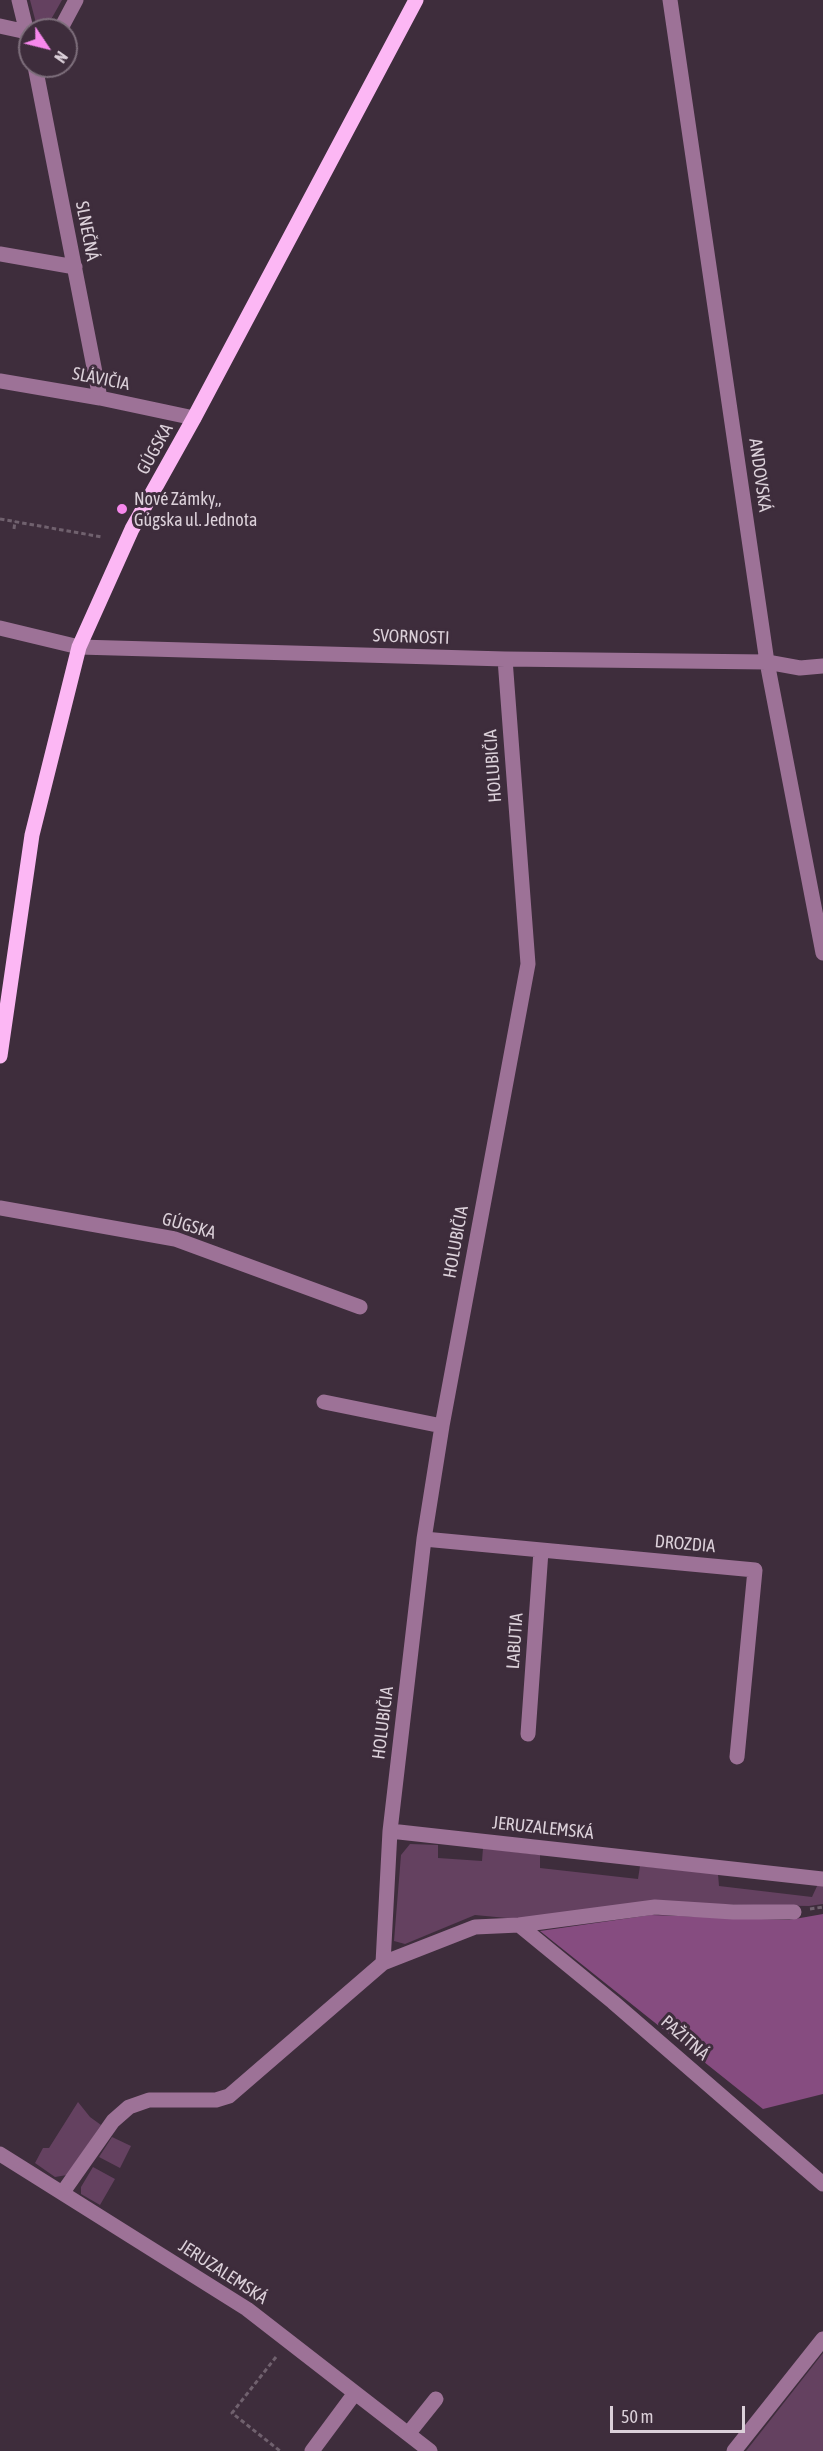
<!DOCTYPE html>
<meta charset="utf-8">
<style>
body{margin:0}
#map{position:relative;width:823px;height:2451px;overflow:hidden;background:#3e2d3c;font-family:"Asap Condensed",sans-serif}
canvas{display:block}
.north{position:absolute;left:18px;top:18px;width:60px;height:60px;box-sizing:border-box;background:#3e2d3c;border:2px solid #7d6e7b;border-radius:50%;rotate:125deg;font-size:16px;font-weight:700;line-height:24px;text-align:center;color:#dbd0d9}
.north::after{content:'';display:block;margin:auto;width:21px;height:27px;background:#f788ec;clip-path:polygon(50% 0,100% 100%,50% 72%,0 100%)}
.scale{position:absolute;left:610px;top:2406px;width:135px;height:27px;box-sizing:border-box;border:3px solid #dbd0d9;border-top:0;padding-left:8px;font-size:18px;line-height:21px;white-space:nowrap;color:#dbd0d9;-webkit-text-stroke:4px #3e2d3c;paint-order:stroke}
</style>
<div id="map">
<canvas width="823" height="2451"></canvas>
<div class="north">N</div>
<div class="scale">50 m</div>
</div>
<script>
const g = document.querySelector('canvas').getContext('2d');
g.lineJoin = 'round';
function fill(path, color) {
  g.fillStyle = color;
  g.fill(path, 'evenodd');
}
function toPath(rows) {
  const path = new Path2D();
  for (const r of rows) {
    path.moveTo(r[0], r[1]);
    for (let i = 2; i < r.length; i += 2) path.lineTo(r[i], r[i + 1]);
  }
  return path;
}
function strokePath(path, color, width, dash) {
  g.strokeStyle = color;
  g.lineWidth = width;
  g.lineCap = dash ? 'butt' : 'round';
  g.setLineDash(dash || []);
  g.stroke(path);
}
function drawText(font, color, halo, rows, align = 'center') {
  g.font = font + ' "Asap Condensed",sans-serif';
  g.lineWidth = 6;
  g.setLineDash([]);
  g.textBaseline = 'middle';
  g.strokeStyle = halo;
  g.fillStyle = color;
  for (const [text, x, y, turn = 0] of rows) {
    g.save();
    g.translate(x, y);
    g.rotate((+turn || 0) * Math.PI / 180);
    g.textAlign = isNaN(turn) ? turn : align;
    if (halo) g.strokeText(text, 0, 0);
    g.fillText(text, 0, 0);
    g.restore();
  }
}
const green = toPath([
 [30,0,62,0,49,23,42,27,36,23],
 [410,1844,438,1845,438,1858,482,1861,483,1848,540,1855,540,1868,638,1879,640,1866,718,1874,719,1886,812,1897,818,1884,823,1884,823,1904,809,1906,642,1903,517,1919,475,1915,405,1944,394,1941,401,1855],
 [78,2102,90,2117,101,2125,67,2175,55,2177,35,2163,43,2148,49,2148],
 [112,2137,131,2146,120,2168,99,2157],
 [93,2167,115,2179,100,2205,81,2194,81,2187],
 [823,2353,823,2451,746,2451]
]);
const forest = toPath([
 [823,1914,823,2094,763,2109,540,1931,651,1915,789,1920]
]);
const path = toPath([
 [0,519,102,537],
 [14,529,15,521],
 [810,1909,823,1907],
 [276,2357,232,2413,280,2451]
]);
const minor = toPath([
 [19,0,30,45],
 [670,0,767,662,823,953],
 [0,26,27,32],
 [60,30,76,0],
 [35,66,100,398],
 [0,254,75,267],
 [0,381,100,398,194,418],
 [0,628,79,647,505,659,767,662,800,668,823,666],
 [0,1208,175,1239,360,1307],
 [324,1402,442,1426],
 [424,1539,755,1570,737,1757],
 [528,1734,541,1551],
 [390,1831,823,1879],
 [519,1925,613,2002,823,2184],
 [383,1963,390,1831,424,1539,442,1426,528,964,505,659],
 [0,2154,247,2309,430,2451],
 [63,2192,113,2121,129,2107,149,2100,216,2100,229,2096,383,1963,475,1927,519,1925,655,1907,733,1912,794,1912],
 [408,2434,436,2399],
 [312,2451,355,2393],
 [734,2451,823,2339]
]);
const major = toPath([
 [0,1056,32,835,79,647,132,529,194,418,416,0]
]);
const markers = [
 [122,509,6,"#f788ec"]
];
const streetNames = [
 ["SLNEČNÁ",87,231,79],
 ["SLÁVIČIA",101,379,11],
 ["GÚGSKA",155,449,-61],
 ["ANDOVSKÁ",760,475,82],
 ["SVORNOSTI",411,637,2],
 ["HOLUBIČIA",493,766,-94],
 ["GÚGSKA",189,1226,16],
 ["HOLUBIČIA",456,1242,-80],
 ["DROZDIA",685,1544,5],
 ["LABUTIA",515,1641,-86],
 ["HOLUBIČIA",383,1723,-83],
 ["JERUZALEMSKÁ",543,1828,6],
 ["PAŽITNÁ",685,2038,41],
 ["JERUZALEMSKÁ",223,2272,33]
];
const poiNames = [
 ["Nové Zámky,,",134,499],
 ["Gúgska ul. Jednota",134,520]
];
fill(green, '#644160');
fill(forest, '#864c80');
strokePath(path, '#70616e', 3, [4.5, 3]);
strokePath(minor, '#9d7297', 15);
strokePath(major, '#fcb7f4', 15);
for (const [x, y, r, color] of markers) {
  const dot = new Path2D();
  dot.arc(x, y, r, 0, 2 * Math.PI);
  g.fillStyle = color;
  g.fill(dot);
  strokePath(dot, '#3e2d3c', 2);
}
drawText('18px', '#dbd0d9', '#3e2d3c', streetNames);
drawText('18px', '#dbd0d9', '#3e2d3c', poiNames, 'left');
</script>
